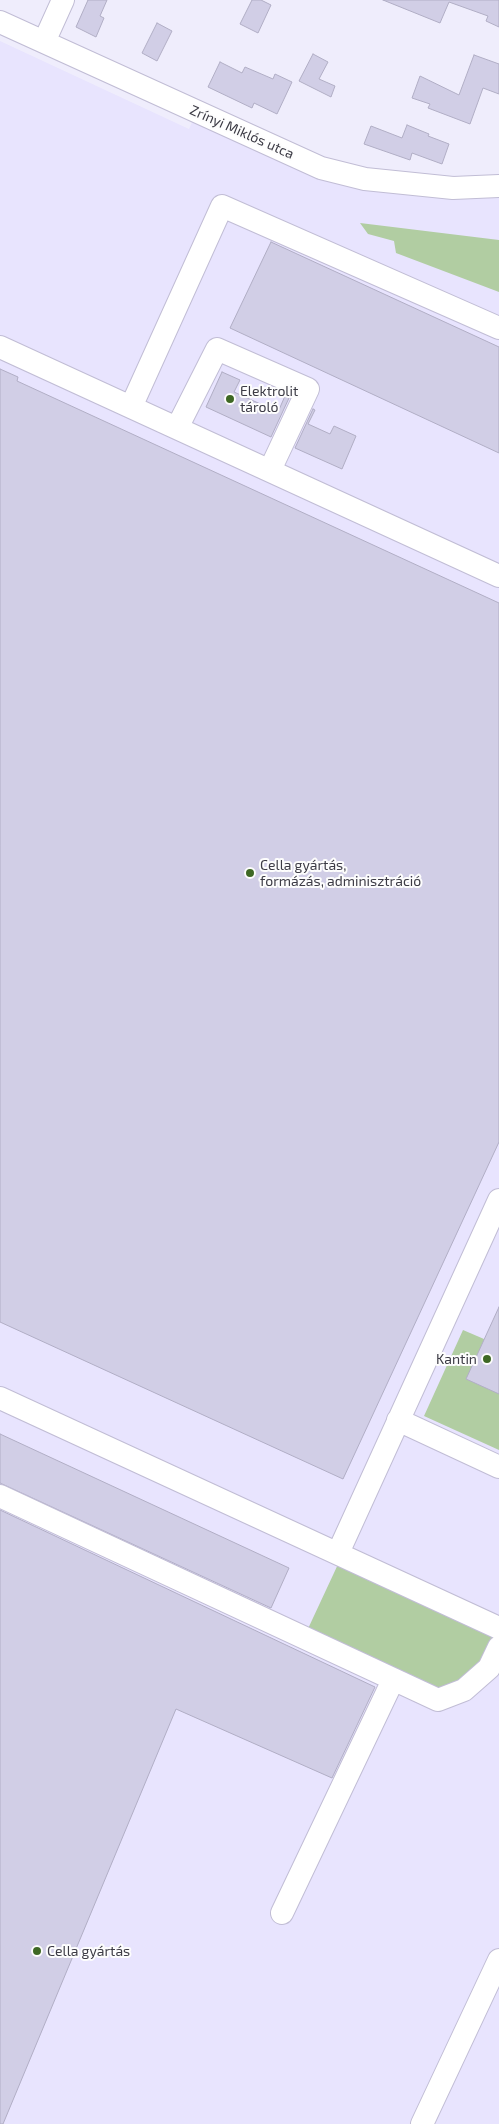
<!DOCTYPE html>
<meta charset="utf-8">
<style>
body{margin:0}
canvas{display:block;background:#efedfc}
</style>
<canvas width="499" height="2124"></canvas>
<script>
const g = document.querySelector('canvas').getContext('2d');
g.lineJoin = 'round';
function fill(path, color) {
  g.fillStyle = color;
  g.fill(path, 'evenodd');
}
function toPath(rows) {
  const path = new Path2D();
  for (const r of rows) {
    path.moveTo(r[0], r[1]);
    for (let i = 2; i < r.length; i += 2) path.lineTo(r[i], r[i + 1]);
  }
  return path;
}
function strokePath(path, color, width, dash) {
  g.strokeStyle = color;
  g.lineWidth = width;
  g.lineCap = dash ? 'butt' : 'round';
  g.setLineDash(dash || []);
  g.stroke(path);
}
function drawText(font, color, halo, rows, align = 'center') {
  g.font = font + ' "Exo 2",sans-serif';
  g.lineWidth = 4;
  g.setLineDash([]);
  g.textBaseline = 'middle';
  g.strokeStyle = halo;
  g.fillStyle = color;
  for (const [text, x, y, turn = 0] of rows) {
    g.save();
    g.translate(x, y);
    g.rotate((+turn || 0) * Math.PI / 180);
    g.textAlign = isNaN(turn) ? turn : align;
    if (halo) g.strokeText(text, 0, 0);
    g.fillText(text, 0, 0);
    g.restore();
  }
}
const built = toPath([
 [0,41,189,129,199,107,347,170,499,192,499,2124,0,2124]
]);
const green = toPath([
 [360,223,499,240,499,292,396,253,394,241,368,234],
 [463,1330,484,1339,499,1394,499,1450,424,1416],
 [340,1560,499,1633,486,1666,438,1695,306,1633]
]);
const building = toPath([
 [88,0,107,0,100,16,104,18,96,37,76,27,88,0],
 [252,0,261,0,271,5,258,33,240,24,252,0],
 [383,0,499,0,499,27,486,21,488,16,449,2,440,23,383,0],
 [157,23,172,31,157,61,142,53,157,23],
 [313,54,328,62,319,79,335,86,331,97,299,81,313,54],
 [474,55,499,64,499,94,483,88,470,124,428,108,430,104,412,98,420,76,459,95,474,55],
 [220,62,242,73,245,67,273,79,275,74,292,82,277,114,254,103,252,108,208,87,220,62],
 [407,125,429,134,428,136,449,144,442,164,412,153,410,160,364,144,371,126,402,138,407,125],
 [271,242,499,347,499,453,230,328,271,242],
 [0,369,18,377,17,381,499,603,499,1142,343,1479,0,1322,0,369],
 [222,372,240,380,234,392,278,412,285,396,289,398,271,437,206,407,222,372],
 [313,409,315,410,308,424,330,434,334,426,356,436,342,469,295,448,313,409],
 [499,1307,499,1394,466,1379,499,1307],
 [0,1434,289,1568,271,1608,0,1483,0,1434],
 [0,1510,375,1687,332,1778,176,1709,3,2124,0,2124,0,1510]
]);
const minor = toPath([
 [0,22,321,168,365,179,453,188,499,186],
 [44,42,63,0],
 [0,347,499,576],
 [131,407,222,206,499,328],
 [177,428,217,349,308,389,270,470],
 [0,1398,499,1628],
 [398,1420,499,1467],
 [0,1496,438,1700,464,1690,489,1668,499,1647],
 [338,1553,499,1200],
 [282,1913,393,1680],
 [422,2124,499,1960]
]);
const markers = [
 [230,399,5,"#3e6824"],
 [250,873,5,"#3e6824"],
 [487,1359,5,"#3e6824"],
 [37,1951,5,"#3e6824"]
];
const streetNames = [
 ["Zrínyi Miklós utca",242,132,24]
];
const poiNames = [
 ["Elektrolit",240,391],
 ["tároló",240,407],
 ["Cella gyártás,",260,865],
 ["formázás, adminisztráció",260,881],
 ["Kantin",477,1359,"right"],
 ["Cella gyártás",47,1951]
];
fill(built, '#e8e4fe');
fill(green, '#b1cda2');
fill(building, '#d1cee6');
strokePath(building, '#b1aec5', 1);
strokePath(minor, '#c1bdd5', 24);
strokePath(minor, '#fff', 22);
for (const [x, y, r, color] of markers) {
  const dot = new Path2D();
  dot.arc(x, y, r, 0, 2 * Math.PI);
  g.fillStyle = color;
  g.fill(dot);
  strokePath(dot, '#fdfdfd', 2);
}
drawText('14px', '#3c3b45', '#fdfdfd', streetNames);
drawText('14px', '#3c3b45', '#fdfdfd', poiNames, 'left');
</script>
